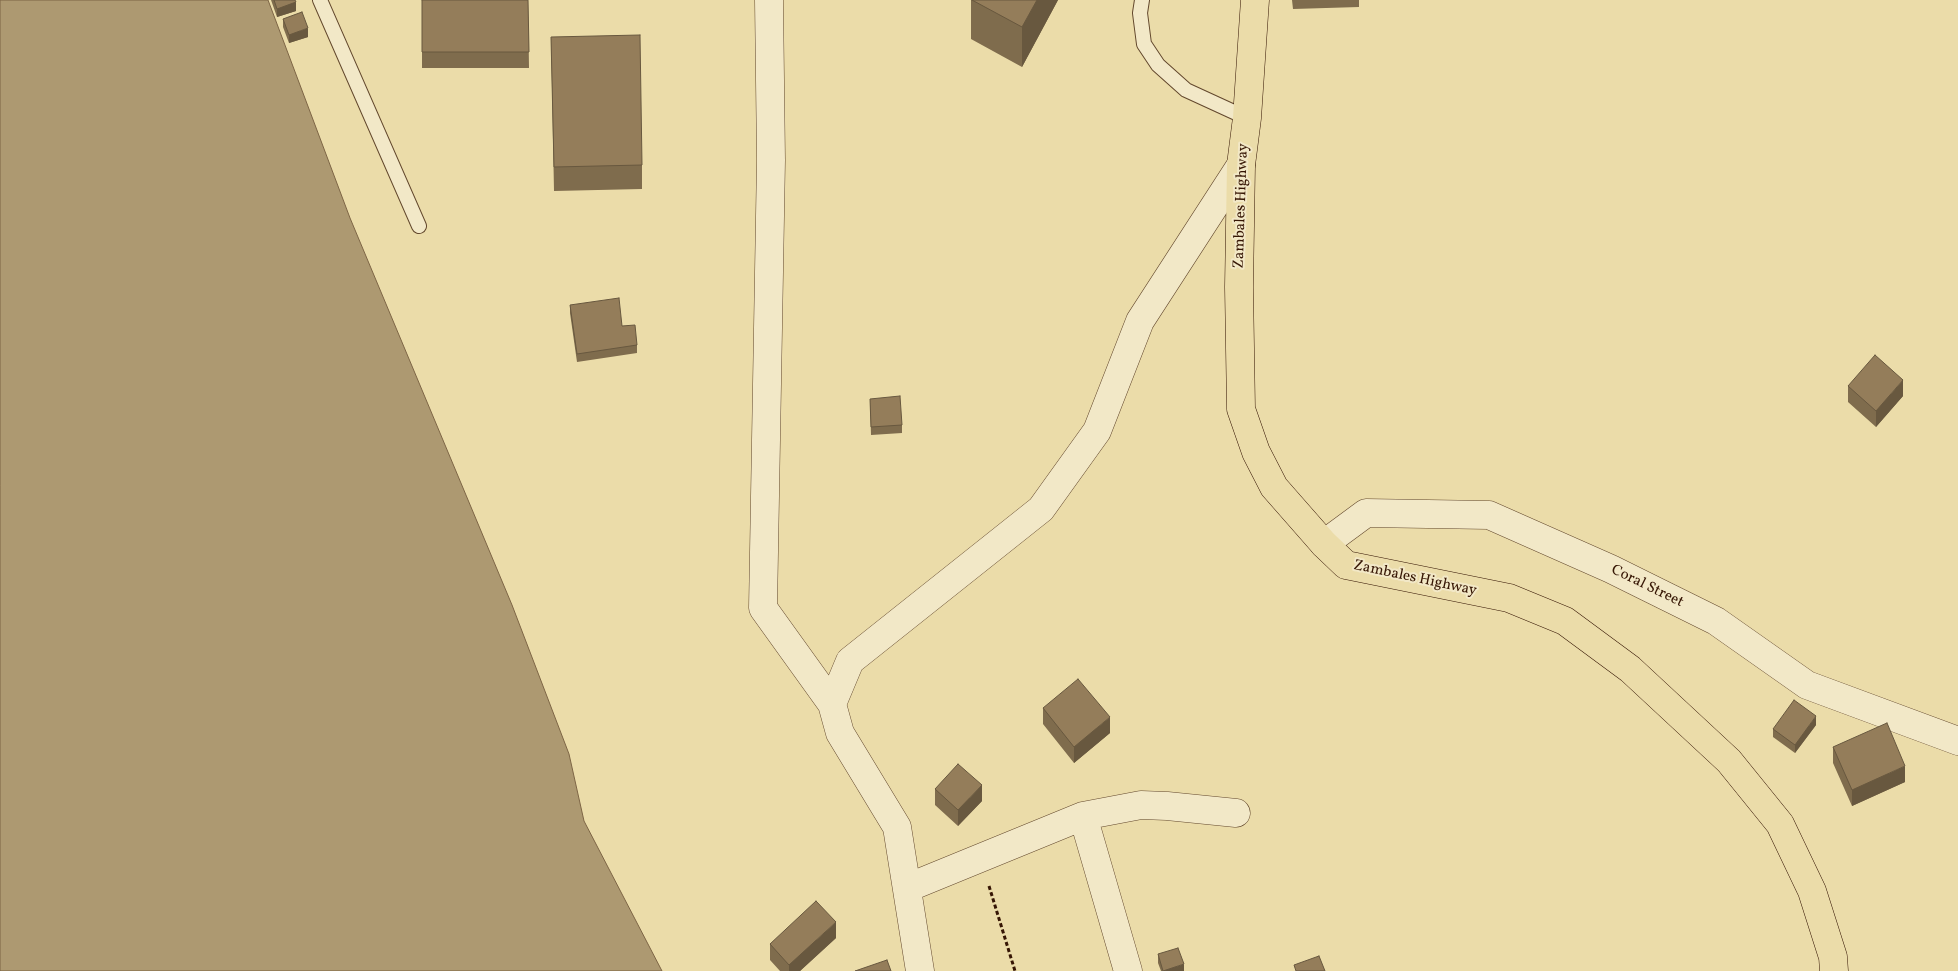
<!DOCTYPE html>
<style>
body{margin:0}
canvas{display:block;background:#ebdca9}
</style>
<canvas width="1958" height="971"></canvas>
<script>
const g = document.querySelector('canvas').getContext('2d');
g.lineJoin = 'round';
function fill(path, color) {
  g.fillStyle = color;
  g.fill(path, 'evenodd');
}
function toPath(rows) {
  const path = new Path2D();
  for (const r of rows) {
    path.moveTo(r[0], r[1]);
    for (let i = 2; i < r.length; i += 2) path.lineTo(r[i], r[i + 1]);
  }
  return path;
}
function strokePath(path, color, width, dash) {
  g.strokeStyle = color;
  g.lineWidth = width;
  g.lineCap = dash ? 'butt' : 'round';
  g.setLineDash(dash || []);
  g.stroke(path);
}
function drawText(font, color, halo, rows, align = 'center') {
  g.font = font + ' Vollkorn,serif';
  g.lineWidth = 4;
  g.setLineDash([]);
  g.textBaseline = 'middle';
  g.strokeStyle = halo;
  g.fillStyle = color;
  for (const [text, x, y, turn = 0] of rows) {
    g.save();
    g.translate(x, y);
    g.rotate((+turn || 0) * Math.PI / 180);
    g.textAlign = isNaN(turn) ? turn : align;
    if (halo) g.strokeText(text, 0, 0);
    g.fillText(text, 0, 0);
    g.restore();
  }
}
const water = toPath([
 [0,0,268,0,350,218,512,605,569,754,584,821,662,971,0,971,0,0]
]);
const path = toPath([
 [989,886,1015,971]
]);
const lane = toPath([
 [320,0,419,226],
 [1142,0,1140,13,1144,44,1158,65,1186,90,1247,118]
]);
const street = toPath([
 [769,0,771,160,763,608,832,704],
 [1324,544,1366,513,1489,515,1611,569,1716,621,1807,685,1958,741],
 [1083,816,1128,971],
 [907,888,1083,816,1141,805,1167,806,1236,813],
 [920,971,897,827,840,733,832,704,850,661,1041,509,1097,431,1140,321,1241,165]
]);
const primary = toPath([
 [1255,0,1247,118,1241,165,1239,287,1241,409,1256,452,1274,487,1324,544,1346,565,1509,598,1565,621,1630,669,1729,761,1780,824,1812,891,1833,957,1834,971]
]);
const wall = toPath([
 [271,0,295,0,296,11,277,17],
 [422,0,528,0,529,68,422,68],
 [971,0,1058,0,1022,67,971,39],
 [1292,0,1359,0,1359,7,1293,9],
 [283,19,308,37,289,43,283,27],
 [551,37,642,165,642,189,554,191],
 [570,305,622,326,637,345,637,353,577,362,570,313],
 [1848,386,1903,396,1876,427,1848,402],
 [870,399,902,425,902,433,871,435],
 [1043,708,1110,733,1074,763,1043,724],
 [1816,725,1795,753,1773,737,1773,729],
 [1833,747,1905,782,1852,806,1833,763],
 [935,789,982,801,958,826,935,805],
 [836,938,800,971,780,971,770,960,770,944],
 [1158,954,1184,971,1161,971,1158,963]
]);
const shadedWall = toPath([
 [1037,0,1058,0,1022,67,1022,27],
 [296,2,296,11,277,17,277,9],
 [308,28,308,37,289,43,289,35],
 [1903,380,1903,396,1876,427,1876,411],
 [1816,716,1816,725,1795,753,1795,745],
 [1110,717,1110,733,1074,763,1074,747],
 [1905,766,1905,782,1852,806,1852,790],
 [982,785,982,801,958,826,958,810],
 [836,922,836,938,800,971,789,971,789,965],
 [1184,964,1184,971,1163,971]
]);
const building = toPath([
 [274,0,295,0,296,2,277,9,274,0],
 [422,0,528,0,529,52,422,52,422,0],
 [972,0,1037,0,1022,27,972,0],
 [302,12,308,28,289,35,283,19,302,12],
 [640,35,642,165,554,167,551,37,640,35],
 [619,298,622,326,635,325,637,345,577,354,570,305,619,298],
 [1875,355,1903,380,1876,411,1848,386,1875,355],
 [900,396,902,425,871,427,870,399,900,396],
 [1078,679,1110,717,1074,747,1043,708,1078,679],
 [1794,700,1816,716,1795,745,1773,729,1794,700],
 [1887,723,1905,766,1852,790,1833,747,1887,723],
 [958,764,982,785,958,810,935,789,958,764],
 [816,901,836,922,789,965,770,944,816,901],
 [1178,948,1184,964,1163,971,1158,954,1178,948],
 [1319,956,1325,971,1296,971,1294,965,1319,956],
 [887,960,891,971,855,971,887,960]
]);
const streetNames = [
 ["Zambales Highway",1242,206,-88],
 ["Zambales Highway",1415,579,12],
 ["Coral Street",1647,587,26]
];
fill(water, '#ad9971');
strokePath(water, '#7d6545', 1);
strokePath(lane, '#63482d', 16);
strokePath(street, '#63482d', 29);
strokePath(primary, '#361604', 29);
strokePath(path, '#361604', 3, [4, 2.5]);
strokePath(lane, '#f2e8c7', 14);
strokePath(street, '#f2e8c7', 28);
strokePath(primary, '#ebdca9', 28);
fill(wall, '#7f6c4d');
fill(shadedWall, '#68583f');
fill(building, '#947d5a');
strokePath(building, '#68583f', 1);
drawText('15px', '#361604', '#f2e8c7', streetNames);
</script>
